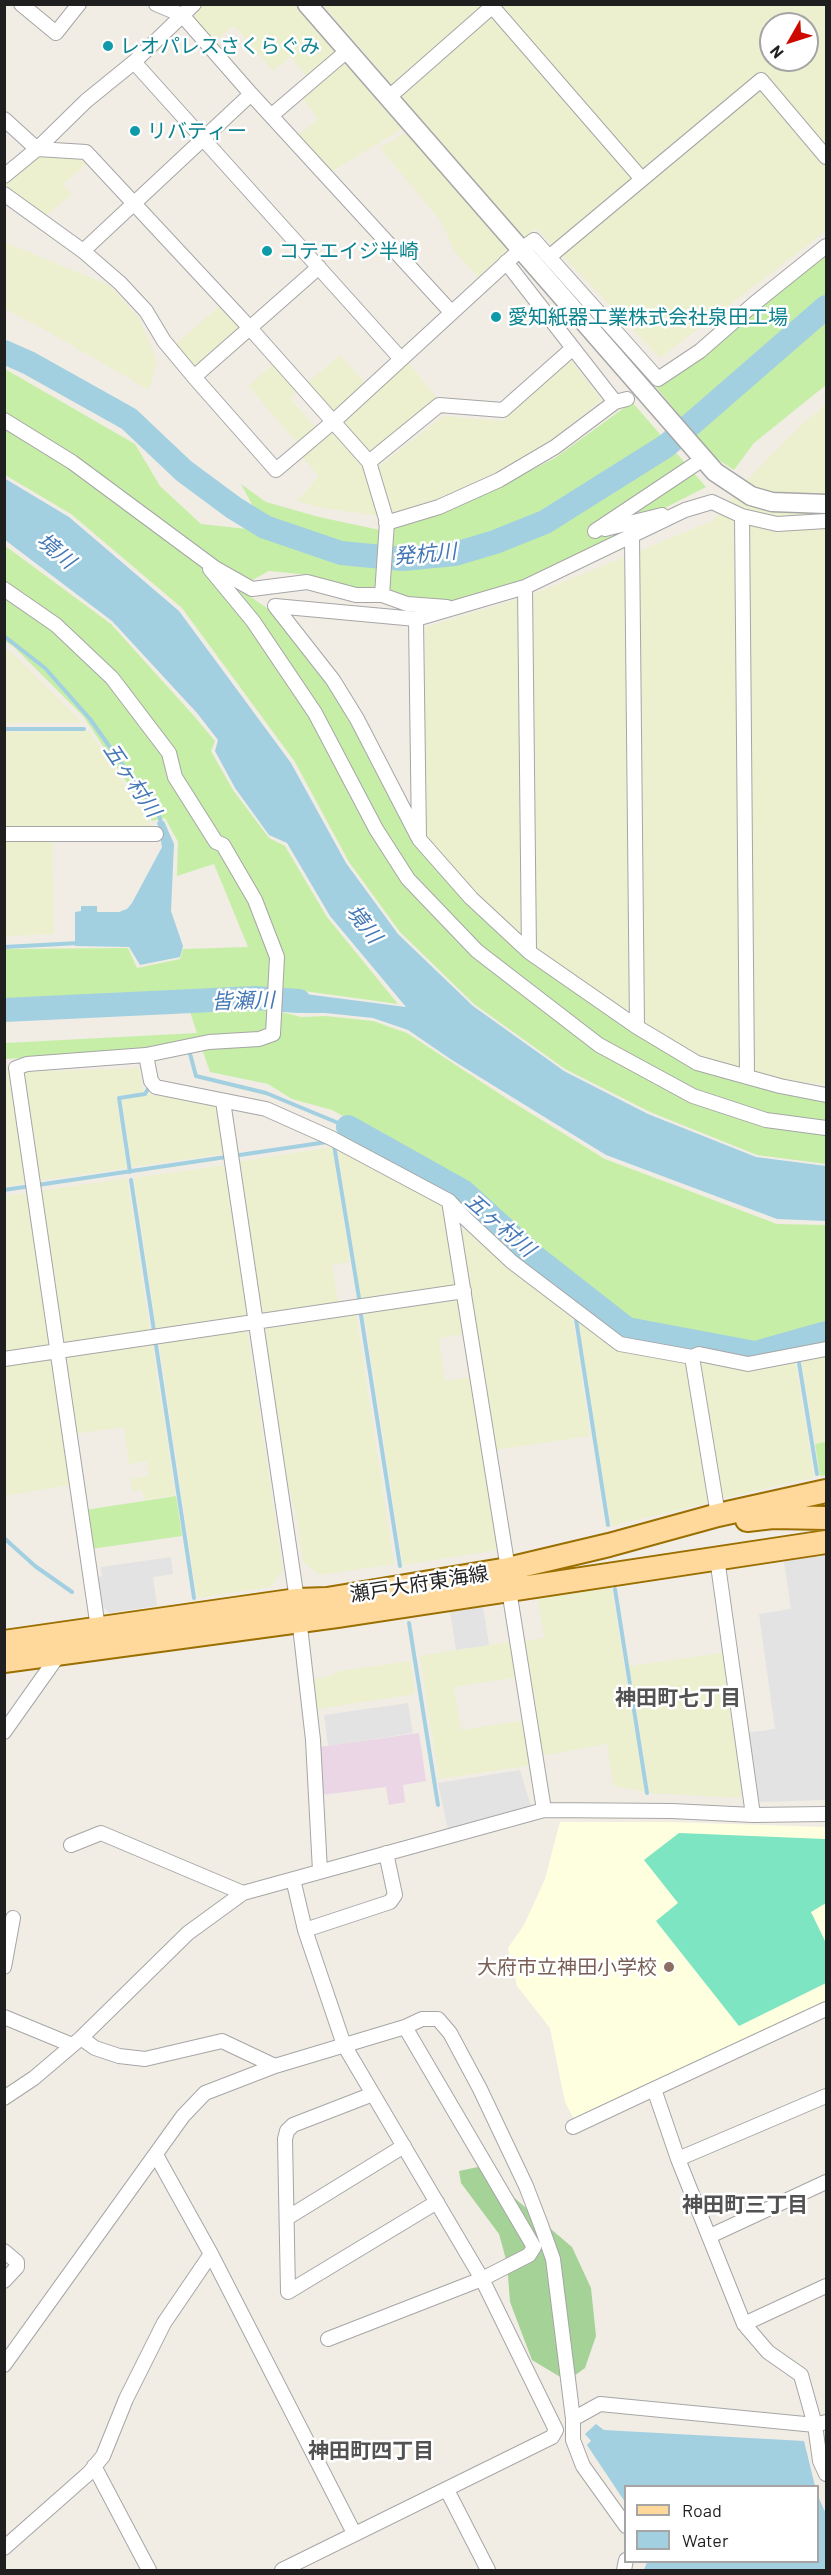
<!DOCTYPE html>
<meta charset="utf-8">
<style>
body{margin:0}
#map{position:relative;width:831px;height:2575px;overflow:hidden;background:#f1ede5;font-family:Barlow,sans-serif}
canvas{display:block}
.frame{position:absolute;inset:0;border:6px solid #1f1f1f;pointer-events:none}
.legend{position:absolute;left:624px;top:2485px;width:195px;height:78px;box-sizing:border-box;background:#fff;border:2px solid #a5a5a5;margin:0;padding:8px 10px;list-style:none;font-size:18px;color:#1f1f1f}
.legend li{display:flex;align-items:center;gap:12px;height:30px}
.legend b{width:30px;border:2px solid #a5a5a5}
.north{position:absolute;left:759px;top:12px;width:60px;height:60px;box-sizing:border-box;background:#fff;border:2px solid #a5a5a5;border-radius:50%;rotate:231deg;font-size:16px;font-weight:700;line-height:24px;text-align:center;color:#1f1f1f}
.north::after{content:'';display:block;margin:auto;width:21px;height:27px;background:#ce0a00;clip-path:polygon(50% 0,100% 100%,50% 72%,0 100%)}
</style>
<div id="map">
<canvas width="831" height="2575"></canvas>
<div class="frame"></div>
<ul class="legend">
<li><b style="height:8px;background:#ffd99b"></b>Road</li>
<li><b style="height:16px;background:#a2d0e1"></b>Water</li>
</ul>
<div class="north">N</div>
</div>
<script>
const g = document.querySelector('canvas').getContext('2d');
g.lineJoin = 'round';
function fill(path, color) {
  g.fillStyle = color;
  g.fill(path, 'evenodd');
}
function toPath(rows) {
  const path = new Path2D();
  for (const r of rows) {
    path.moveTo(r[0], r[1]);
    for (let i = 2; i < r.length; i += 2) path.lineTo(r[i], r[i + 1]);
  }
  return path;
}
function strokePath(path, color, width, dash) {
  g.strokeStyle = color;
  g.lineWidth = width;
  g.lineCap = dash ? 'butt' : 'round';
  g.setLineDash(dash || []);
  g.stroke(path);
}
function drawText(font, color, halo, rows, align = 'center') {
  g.font = font + ' Barlow,"Noto Sans JP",sans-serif';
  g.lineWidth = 5;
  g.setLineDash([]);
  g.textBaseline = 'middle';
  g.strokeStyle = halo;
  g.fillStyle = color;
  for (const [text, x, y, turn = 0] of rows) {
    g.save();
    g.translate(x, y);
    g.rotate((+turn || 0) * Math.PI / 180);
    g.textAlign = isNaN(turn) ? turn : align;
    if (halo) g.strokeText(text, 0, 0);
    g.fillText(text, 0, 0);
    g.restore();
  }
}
const industrial = toPath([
 [419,1733,426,1781,403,1785,405,1802,389,1805,386,1787,321,1795,319,1747]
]);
const education = toPath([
 [560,1822,668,1822,826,1827,826,2002,575,2121,565,2102,550,2028,517,1986,508,1948,524,1925,545,1879]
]);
const farmland = toPath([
 [204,5,297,5,335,52,307,77,291,57,273,71,234,25,214,43,190,16],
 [323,5,826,5,826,231,660,358,536,228,524,238],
 [771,24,807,24,807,60,771,60],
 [345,63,402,129,332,171,299,135,318,119,303,99],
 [406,132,509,249,478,277,454,251,442,223,380,148],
 [38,153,83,156,91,160,63,184,72,194,44,217,5,189,5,182],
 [4,242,109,285,139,318,157,361,149,390,40,327,5,309],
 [222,304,243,327,193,372,172,347],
 [340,355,366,384,334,414,307,383],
 [571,360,602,400,550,441,499,471,437,499,392,513,378,467,443,416,503,421],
 [407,361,437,398,369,453,341,420],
 [276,362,299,388,290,398,317,429,299,445,248,386],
 [826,404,826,1085,763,1077,698,1058,644,1025,537,948,471,889,425,836,425,627,531,595,712,521,752,475,801,425],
 [334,428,365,465,379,516,322,508,297,501,319,476,301,456],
 [4,648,11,652,83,723,5,723],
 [89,731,151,825,147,829,5,829,4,732],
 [4,839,52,839,54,934,5,936],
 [7,1065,26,1183,5,1187,4,1066],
 [139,1068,143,1092,116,1096,127,1168,37,1181,21,1072],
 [148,1094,217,1106,224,1154,132,1167,122,1100],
 [332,1147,350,1262,332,1265,339,1306,260,1318,236,1162],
 [337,1147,445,1204,456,1287,362,1302],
 [224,1165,247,1314,242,1319,157,1332,134,1178],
 [127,1178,150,1333,61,1344,39,1191],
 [27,1193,49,1345,5,1354,5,1196],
 [467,1226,572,1313,590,1436,495,1450,461,1230],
 [452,1299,461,1305,465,1334,439,1338,445,1381,472,1377,498,1550,403,1565,364,1312],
 [356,1315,394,1564,320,1575,303,1562,297,1519,288,1484,264,1331,266,1329],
 [578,1320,618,1348,684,1360,687,1364,709,1496,707,1503,611,1526],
 [241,1329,248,1334,283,1571,270,1587,197,1598,159,1341],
 [152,1343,175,1495,144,1500,142,1490,132,1491,130,1479,149,1476,147,1461,129,1464,124,1427,74,1434,63,1360,66,1355],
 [826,1353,826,1442,815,1444,801,1358],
 [47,1358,52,1360,70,1485,5,1496,5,1364],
 [795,1360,814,1477,725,1498,720,1495,696,1365,700,1361,748,1369,768,1367],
 [611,1586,645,1792,613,1786,607,1744,542,1756,523,1641,544,1638,538,1598],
 [513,1641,519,1677,454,1687,461,1730,526,1720,533,1765,439,1779,420,1656],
 [722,1653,742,1794,739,1798,650,1793,629,1666],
 [410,1661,415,1694,316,1709,312,1679,335,1675,334,1672]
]);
const grass = toPath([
 [826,251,826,385,754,443,734,470,714,457,656,387,703,354],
 [5,369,135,444,160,486,201,524,247,529,329,558,378,568,376,590,357,590,309,575,269,571,238,588,267,608,330,686,414,838,469,906,529,958,695,1066,754,1086,826,1099,826,1164,757,1155,650,1112,565,1069,474,1004,400,932,349,862,295,762,182,608,71,514,5,475],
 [632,402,706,487,657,512,631,532,524,582,457,602,413,599,389,589,392,527,484,494,555,458],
 [241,484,266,502,319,517,380,530,379,551,315,536,258,516],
 [4,545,111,624,194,716,215,741,211,751,233,790,269,838,285,846,327,917,398,1004,282,988,283,966,271,965,269,989,5,1002,5,949,128,948,137,968,180,959,183,949,248,947,214,864,177,876,178,842,165,818,152,821,84,717,14,647,5,641],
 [189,1009,269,1009,301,1017,326,1016,373,1021,407,1033,509,1100,605,1159,777,1224,826,1225,826,1327,755,1347,629,1323,537,1253,469,1187,332,1110,292,1099,268,1084,210,1072,199,1040,146,1051,5,1059,5,1043,197,1033],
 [826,1442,826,1475,820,1476,815,1444],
 [176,1496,182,1536,91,1549,85,1510]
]);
const forest = toPath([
 [478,2167,572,2247,591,2288,596,2336,585,2368,567,2381,532,2360,510,2302,507,2263,499,2234,461,2183,459,2171]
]);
const pitch = toPath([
 [679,1833,825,1839,826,1903,811,1912,826,1943,826,1983,739,2026,656,1921,678,1903,644,1860]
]);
const parking = toPath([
 [826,1555,826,1800,761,1802,756,1800,746,1733,775,1729,759,1614,791,1609,784,1561],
 [171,1557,173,1574,153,1577,157,1606,109,1613,98,1601,94,1578,102,1576,101,1567],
 [483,1607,489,1645,456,1650,450,1612],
 [408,1703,413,1733,328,1746,324,1715],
 [520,1770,531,1806,448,1830,438,1783]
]);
const water = toPath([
 [4,478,69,517,179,611,291,763,346,863,398,934,473,1006,564,1071,648,1114,756,1157,826,1166,826,1221,777,1219,606,1155,452,1060,408,1030,373,1018,325,1013,302,1013,281,1009,282,991,406,1007,330,916,287,843,269,835,235,788,215,751,218,740,197,713,112,621,5,540],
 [164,821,174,844,171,911,183,946,180,957,140,965,129,947,75,946,75,912,81,911,81,906,97,906,97,912,119,912,127,909,132,903,162,847,157,822],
 [596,2424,604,2430,804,2441,815,2486,626,2486,625,2502,587,2445,591,2441,585,2434],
 [818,2496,826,2514,826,2570,644,2570,647,2562,818,2562]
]);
const stream = toPath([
 [4,636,45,668,90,719,159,816,162,825],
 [4,729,84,729],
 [4,947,79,943],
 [189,1050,196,1076,266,1093,348,1127,336,1137],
 [334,1145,359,1298],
 [130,1172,119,1098,145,1094,148,1089],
 [131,1180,154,1331],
 [4,1190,327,1142],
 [584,1308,591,1301],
 [361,1315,400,1566],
 [576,1319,608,1525],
 [796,1342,797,1349],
 [156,1345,194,1598],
 [799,1363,817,1474],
 [4,1538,35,1566,72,1592],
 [615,1589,647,1793],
 [409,1623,438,1805]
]);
const river = toPath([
 [4,352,29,363,129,419,184,471,234,508,265,527,341,553,403,559,455,554,495,542,545,522,666,446,826,307],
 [4,1010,255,998,299,1001],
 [348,1127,464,1192,535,1257,627,1329,755,1353,826,1333]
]);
const minor = toPath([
 [21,4,56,33,79,4],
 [156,4,182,15,251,94,451,312],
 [490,4,641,178],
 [134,62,401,359],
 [388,98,495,4],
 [272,115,347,51],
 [4,119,37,149,86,152,249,327,369,462,387,522,382,595,356,595,307,582,252,589,215,568,72,462,4,420],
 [4,176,37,149,86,101,134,62,194,4],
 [4,194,83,251,251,94],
 [83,251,120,283,146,311,164,341,194,377,319,267],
 [549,257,658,379,700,351,755,303,826,246],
 [506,262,615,402],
 [194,377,276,470,334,421,520,250,534,240,549,257,761,80,826,157],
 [369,462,439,405,503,410,573,348],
 [742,516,747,1076],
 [826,521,777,524,742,516,712,502,685,510,525,587,416,619,419,839,471,898,529,952,637,1027,697,1063,780,1086,826,1095],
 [386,523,439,507,499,480,555,447,615,402,627,399],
 [605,529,662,515],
 [595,531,703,459],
 [632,537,637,1027],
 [210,569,253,621,315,713,376,829,408,879,477,951,599,1045,693,1096,766,1120,826,1128],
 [525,587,529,952],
 [4,589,56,625,112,678,169,753,175,777,216,842,223,845,255,900,277,957,273,1034,259,1039,209,1042,146,1055,27,1064,16,1068,98,1628],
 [382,595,407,604,447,607],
 [416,619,275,606,333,680,357,719,418,837],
 [4,834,156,834],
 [146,1055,151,1081,156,1087,266,1109,331,1138,449,1201,508,1569],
 [223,1101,297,1600,313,1740,320,1871],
 [449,1201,466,1219,512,1262,620,1344,692,1357],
 [4,1359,464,1291],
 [718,1515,692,1357,699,1354,748,1364,826,1349],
 [717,1558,753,1815],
 [509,1590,544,1810],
 [4,1732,60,1653],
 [71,1845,101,1833,243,1893],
 [305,1930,390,1902,395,1895,386,1853],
 [4,1967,13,1918],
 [826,2009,654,2089,678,2159,744,2324,768,2352,801,2375,815,2425,820,2461,826,2474],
 [4,2017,72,2045],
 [81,2038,95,2048,119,2056,145,2059,222,2041,275,2066],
 [373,2094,293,2125,287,2131,285,2139,288,2292,437,2202],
 [4,2098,34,2078,81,2038,188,1933,243,1893,544,1810,672,1811,753,1815,826,1814],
 [573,2127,654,2089],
 [156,2155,211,2254,354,2533],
 [678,2159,826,2096],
 [287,2218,404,2146],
 [710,2236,826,2182],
 [4,2251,17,2262,17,2267,4,2281],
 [744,2324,826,2286],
 [328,2339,482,2279,529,2255,534,2247,405,2027],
 [4,2365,183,2116,205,2093,275,2066,405,2027,422,2019,438,2019,450,2033,480,2089,526,2186,541,2225,553,2259,573,2419,573,2440,583,2466,626,2526],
 [573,2419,600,2404,815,2425,826,2422],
 [94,2466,149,2570],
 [447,2490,488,2570],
 [4,2548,89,2473,103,2456,126,2399,164,2323,211,2254],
 [282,2570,552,2437,556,2430,482,2279,344,2045,305,1930,293,1879],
 [624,2570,626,2560]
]);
const tertiary = toPath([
 [307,4,715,472,751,496,772,502,826,504]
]);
const primary = toPath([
 [747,1520,773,1517,826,1518],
 [4,1642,297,1600,327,1599,508,1569,609,1545,718,1515,826,1491],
 [4,1661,337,1616,826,1542]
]);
const markers = [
 [108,46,6,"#0f9aa8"],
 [135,131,6,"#0f9aa8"],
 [267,251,6,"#0f9aa8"],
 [496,317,6,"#0f9aa8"],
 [669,1967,6,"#8d6e63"]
];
const cultureNames = [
 ["レオパレスさくらぐみ",120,46],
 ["リバティー",147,131],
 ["コテエイジ半崎",279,251],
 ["愛知紙器工業株式会社泉田工場",508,317]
];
const streetNames = [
 ["瀬戸大府東海線",419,1584,-9]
];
const educationNames = [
 ["大府市立神田小学校",657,1967]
];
const waterNames = [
 ["境川",56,551,40],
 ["発杭川",425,554,-5],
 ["五ヶ村川",132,780,56],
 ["境川",364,924,52],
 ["皆瀬川",243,1001,-2],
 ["五ヶ村川",500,1225,41]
];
const neighbourhoodNames = [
 ["神田町七丁目",678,1698],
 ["神田町三丁目",745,2205],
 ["神田町四丁目",371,2451]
];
fill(industrial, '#ead6e5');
fill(education, '#fdffdf');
fill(farmland, '#ecf0cf');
fill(grass, '#c7eea7');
fill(forest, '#a5d297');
fill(pitch, '#7ee5c2');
fill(parking, '#e3e3e3');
fill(water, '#a2d0e1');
strokePath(stream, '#a2d0e1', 4);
strokePath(river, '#a2d0e1', 24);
strokePath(minor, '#a6a6a6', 16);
strokePath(tertiary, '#a6a6a6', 21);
strokePath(primary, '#9a6f00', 26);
strokePath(minor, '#fff', 14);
strokePath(tertiary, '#fff', 18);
strokePath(primary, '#ffd99b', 22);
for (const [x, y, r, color] of markers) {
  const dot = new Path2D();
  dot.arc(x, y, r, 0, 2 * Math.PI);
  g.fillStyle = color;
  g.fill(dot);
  strokePath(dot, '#fff', 2);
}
drawText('20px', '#0d838f', '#fff', cultureNames, 'left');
drawText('20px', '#1f1f1f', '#fff', streetNames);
drawText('20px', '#785e54', '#fff', educationNames, 'right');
drawText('italic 21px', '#4578b6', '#fff', waterNames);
drawText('bold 21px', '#525252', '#fff', neighbourhoodNames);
</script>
